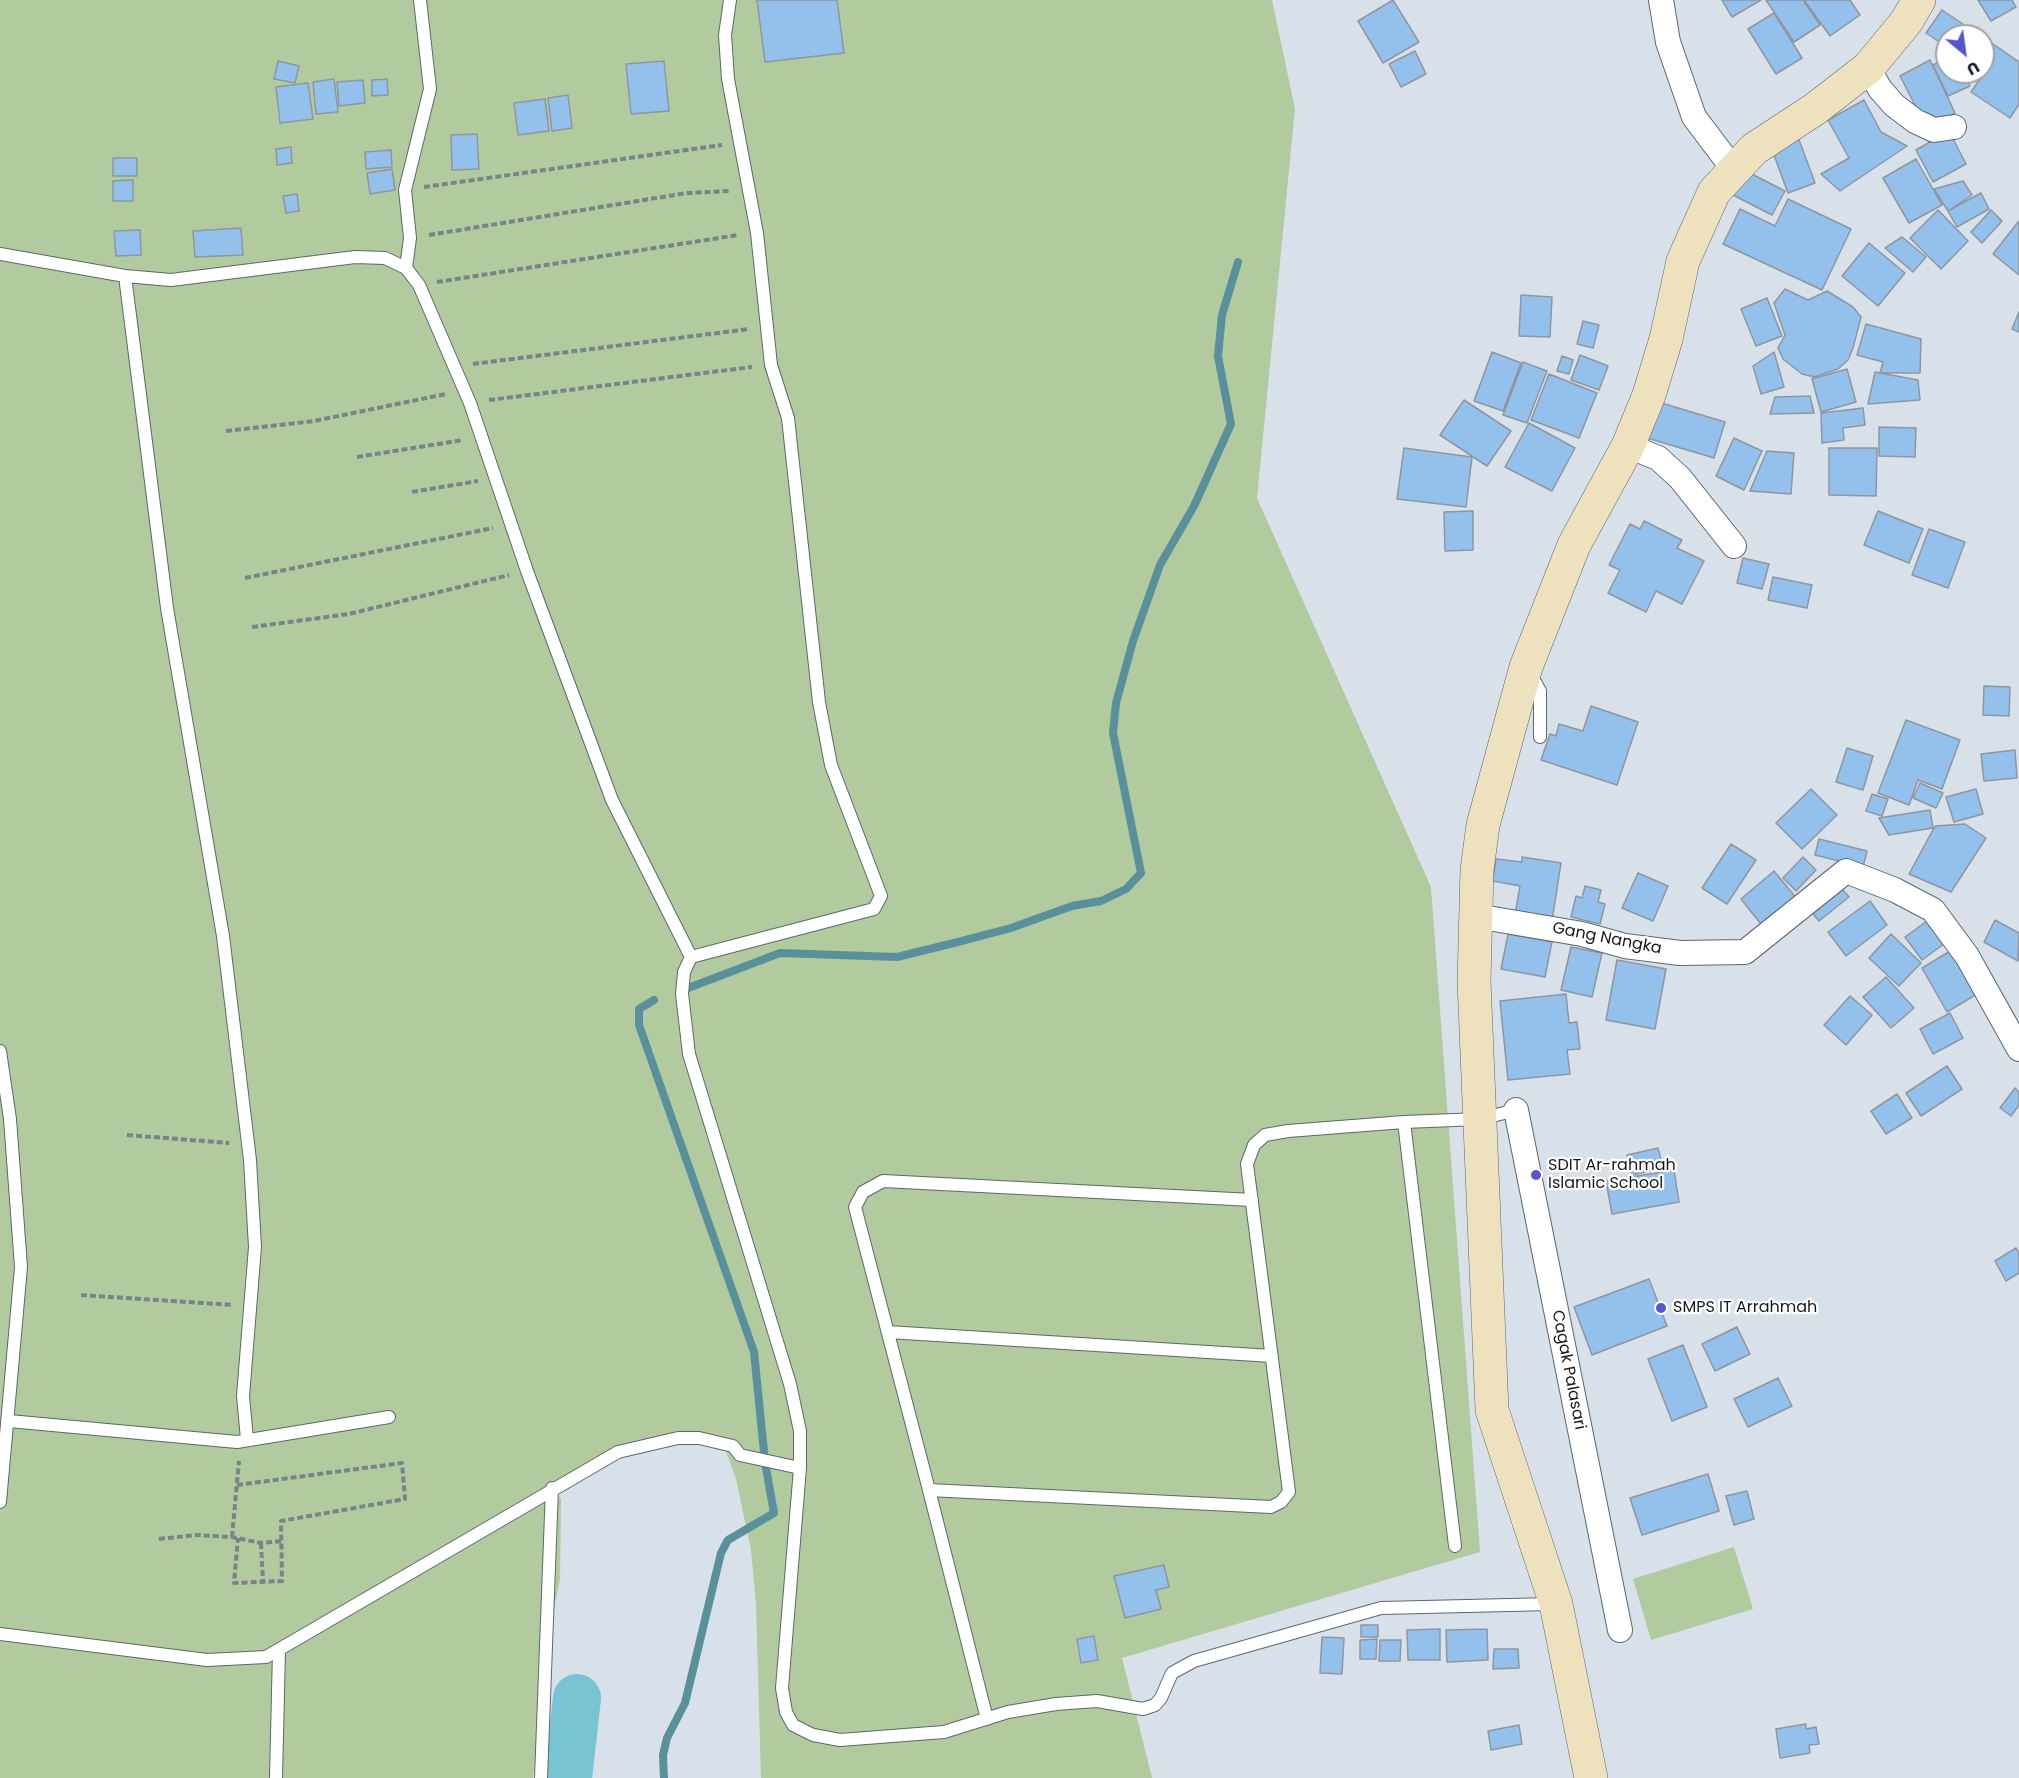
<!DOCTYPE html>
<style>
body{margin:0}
#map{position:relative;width:2019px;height:1778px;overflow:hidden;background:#d8e1ea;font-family:Poppins,sans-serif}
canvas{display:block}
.north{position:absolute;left:1935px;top:24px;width:60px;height:60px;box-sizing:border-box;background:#fff;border:2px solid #a1a3a4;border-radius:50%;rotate:151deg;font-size:16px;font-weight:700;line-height:24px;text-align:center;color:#15181c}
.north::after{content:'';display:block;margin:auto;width:21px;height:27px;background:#55c;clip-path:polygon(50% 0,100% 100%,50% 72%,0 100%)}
</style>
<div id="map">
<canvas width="2019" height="1778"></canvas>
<div class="north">U</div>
</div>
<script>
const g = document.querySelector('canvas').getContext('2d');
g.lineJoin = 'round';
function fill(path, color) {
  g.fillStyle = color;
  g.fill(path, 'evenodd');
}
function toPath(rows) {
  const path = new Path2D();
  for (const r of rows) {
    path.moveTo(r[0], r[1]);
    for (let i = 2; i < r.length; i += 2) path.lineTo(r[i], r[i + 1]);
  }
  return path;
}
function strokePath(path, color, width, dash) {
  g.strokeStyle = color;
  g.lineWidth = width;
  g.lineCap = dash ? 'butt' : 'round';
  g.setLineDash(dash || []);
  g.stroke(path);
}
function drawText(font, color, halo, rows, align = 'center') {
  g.font = font + ' Poppins,sans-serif';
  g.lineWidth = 4.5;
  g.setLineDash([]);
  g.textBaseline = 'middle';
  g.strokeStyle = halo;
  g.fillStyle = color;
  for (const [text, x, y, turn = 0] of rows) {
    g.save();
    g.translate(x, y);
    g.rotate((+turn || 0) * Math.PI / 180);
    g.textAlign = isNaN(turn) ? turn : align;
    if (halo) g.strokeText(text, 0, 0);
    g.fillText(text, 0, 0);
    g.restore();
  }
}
const green = toPath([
 [0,0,1272,0,1295,109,1257,498,1431,887,1480,1552,1122,1658,1152,1778,761,1778,756,1605,751,1550,736,1479,726,1451,705,1444,669,1441,624,1454,555,1491,561,1499,560,1579,546,1650,533,1778,0,1778],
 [1734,1547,1753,1609,1651,1640,1633,1579]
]);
const stream = toPath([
 [683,990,780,953,897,957,954,943,1011,928,1072,906,1101,901,1126,889,1141,873,1113,733,1116,703,1133,641,1160,565,1194,506,1231,424,1218,356,1222,315,1238,262],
 [654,1000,639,1009,639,1025,754,1352,765,1462,774,1513,728,1540,721,1553,685,1703,667,1738,663,1755,664,1778],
 [571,1744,578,1778]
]);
const river = toPath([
 [568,1778,577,1698]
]);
const building = toPath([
 [757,0,837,0,844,53,765,62,757,0],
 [1393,0,1419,42,1383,63,1358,21,1393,0],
 [1722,0,1761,0,1732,17,1722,0],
 [1766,0,1803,0,1820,25,1794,42,1766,0],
 [1804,0,1850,0,1860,15,1830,36,1804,0],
 [1978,0,2012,0,2016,7,1991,21,1978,0],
 [1942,10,1981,36,1947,36,1947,47,1926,33,1942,10],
 [1774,13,1802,58,1776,74,1748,29,1774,13],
 [1983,37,2019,62,2019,104,2010,118,1971,92,1985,72,1983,37],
 [1415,51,1426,74,1401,87,1389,64,1415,51],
 [1947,58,1947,72,1963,72,1970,86,1948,96,1933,65,1947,58],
 [1930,60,1955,113,1940,121,1920,115,1900,76,1930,60],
 [278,61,299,66,295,83,274,79,278,61],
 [664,61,669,111,631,114,626,64,664,61],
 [334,79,338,112,316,114,313,82,334,79],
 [387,79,388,95,372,96,372,80,387,79],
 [363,80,365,103,339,106,337,82,363,80],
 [308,83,313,119,280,123,276,87,308,83],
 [568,95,572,128,552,131,548,98,568,95],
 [545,99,549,131,518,135,514,103,545,99],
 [1864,100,1881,132,1907,146,1840,191,1821,174,1849,158,1828,120,1864,100],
 [1949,131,1966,164,1933,182,1916,150,1949,131],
 [477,134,479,169,452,170,451,135,477,134],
 [1798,137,1815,183,1788,193,1771,147,1798,137],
 [291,147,292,163,277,165,276,149,291,147],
 [391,150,392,167,366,169,365,152,391,150],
 [113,158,137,158,137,176,113,176,113,158],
 [1916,159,1942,205,1909,223,1883,178,1916,159],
 [392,169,395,190,370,194,367,173,392,169],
 [1742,169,1785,191,1772,215,1729,193,1742,169],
 [133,180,133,201,113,201,113,181,133,180],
 [1963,181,1972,195,1948,211,1934,189,1963,181],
 [1981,193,1989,209,1957,227,1948,211,1981,193],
 [297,194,299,211,286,213,283,196,297,194],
 [1788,199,1851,229,1822,290,1723,244,1740,209,1775,226,1788,199],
 [1938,210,1968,241,1941,269,1910,238,1938,210],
 [1991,210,2002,221,1982,243,1971,232,1991,210],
 [2019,221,2019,275,1993,254,2019,221],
 [241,228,243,255,195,257,193,231,241,228],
 [140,230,141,255,116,256,114,231,140,230],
 [1902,237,1926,257,1913,272,1885,248,1902,237],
 [1869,243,1905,273,1878,306,1842,276,1869,243],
 [1785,289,1808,300,1827,291,1853,307,1861,317,1853,348,1848,360,1838,369,1814,377,1802,374,1783,359,1778,348,1785,335,1774,303,1785,289],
 [1521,295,1552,297,1550,337,1519,336,1521,295],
 [1767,298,1782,336,1756,346,1741,309,1767,298],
 [2019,312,2019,332,2012,329,2019,312],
 [1583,321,1599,325,1593,348,1577,344,1583,321],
 [1866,324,1921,339,1920,373,1880,373,1883,362,1857,355,1866,324],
 [1492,352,1521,363,1503,411,1474,401,1492,352],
 [1774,352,1784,387,1761,394,1753,366,1774,352],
 [1580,355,1608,366,1599,390,1571,380,1580,355],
 [1562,356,1573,360,1569,374,1557,371,1562,356],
 [1523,362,1547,371,1527,423,1503,415,1523,362],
 [1847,369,1856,402,1821,412,1812,379,1847,369],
 [1875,372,1918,380,1920,400,1868,404,1875,372],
 [1549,374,1597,393,1579,438,1531,420,1549,374],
 [1810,396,1814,413,1770,414,1775,397,1810,396],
 [1464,400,1511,431,1487,466,1440,435,1464,400],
 [1658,402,1725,422,1714,458,1647,438,1658,402],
 [1863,408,1865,425,1843,428,1844,440,1822,443,1821,413,1863,408],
 [1529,423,1575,448,1552,491,1505,467,1529,423],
 [1879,427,1916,428,1915,457,1879,456,1879,427],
 [1734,438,1762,451,1744,490,1716,476,1734,438],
 [1404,448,1472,457,1466,507,1397,499,1404,448],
 [1829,448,1877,448,1876,496,1829,495,1829,448],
 [1767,451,1794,453,1791,494,1750,491,1767,451],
 [1473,511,1473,550,1445,551,1444,512,1473,511],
 [1878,511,1923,529,1909,563,1864,545,1878,511],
 [1644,521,1682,540,1677,548,1704,561,1682,604,1656,591,1646,612,1608,593,1620,570,1609,565,1630,524,1640,529,1644,521],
 [1929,529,1965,542,1948,588,1912,575,1929,529],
 [1743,558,1769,564,1762,589,1737,583,1743,558],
 [1773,577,1812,585,1807,608,1768,600,1773,577],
 [1984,686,2010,687,2009,716,1983,715,1984,686],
 [1591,706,1638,722,1617,785,1541,760,1550,734,1556,736,1559,724,1583,731,1591,706],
 [1906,720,1960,740,1942,789,1918,780,1909,805,1878,793,1906,720],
 [1847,748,1873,756,1863,790,1836,782,1847,748],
 [2015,750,2017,778,1984,781,1981,754,2015,750],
 [1920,783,1943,793,1936,808,1913,798,1920,783],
 [1811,789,1837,815,1802,849,1776,823,1811,789],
 [1976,789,1983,814,1954,822,1946,797,1976,789],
 [1872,794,1888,799,1882,816,1866,811,1872,794],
 [1930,810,1933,828,1889,835,1879,818,1930,810],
 [1965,824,1986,838,1951,892,1909,874,1935,826,1965,824],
 [1819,839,1867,851,1863,867,1815,855,1819,839],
 [1731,844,1756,860,1727,904,1702,888,1731,844],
 [1522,857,1561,863,1552,921,1515,915,1520,886,1493,881,1496,859,1522,862,1522,857],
 [1803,857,1816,870,1796,891,1783,878,1803,857],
 [1774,871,1798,900,1764,928,1741,899,1774,871],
 [1638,873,1668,886,1653,921,1622,908,1638,873],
 [1835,881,1849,897,1819,921,1806,906,1835,881],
 [1585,886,1601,890,1598,902,1605,904,1600,924,1571,917,1576,896,1582,898,1585,886],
 [1870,901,1887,925,1846,956,1828,932,1870,901],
 [1931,918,1948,941,1922,960,1905,937,1931,918],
 [1995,920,2019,933,2018,961,1984,942,1995,920],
 [1508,934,1552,942,1545,977,1501,969,1508,934],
 [1891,934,1921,963,1899,986,1869,958,1891,934],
 [1571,947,1602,953,1592,997,1561,990,1571,947],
 [1952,950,1977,994,1947,1012,1922,968,1952,950],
 [1617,960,1666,969,1655,1029,1606,1020,1617,960],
 [1886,977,1914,1008,1891,1028,1863,997,1886,977],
 [1566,994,1569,1023,1577,1022,1580,1049,1567,1050,1570,1074,1508,1080,1500,1001,1566,994],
 [1850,996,1872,1015,1846,1045,1824,1025,1850,996],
 [1950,1013,1963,1038,1933,1054,1920,1029,1950,1013],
 [1947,1066,1962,1089,1921,1116,1906,1093,1947,1066],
 [2015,1088,2019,1092,2019,1105,2011,1116,2000,1108,2015,1088],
 [1897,1094,1912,1118,1886,1134,1871,1111,1897,1094],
 [1658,1148,1663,1168,1632,1175,1627,1155,1658,1148],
 [1674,1170,1679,1202,1612,1214,1606,1181,1674,1170],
 [2016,1248,2019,1253,2019,1273,2006,1281,1995,1261,2016,1248],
 [1649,1279,1667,1326,1592,1355,1574,1307,1649,1279],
 [1737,1327,1750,1354,1715,1371,1702,1344,1737,1327],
 [1683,1345,1707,1407,1672,1421,1648,1359,1683,1345],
 [1778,1378,1792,1406,1748,1427,1734,1399,1778,1378],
 [1708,1474,1719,1511,1642,1535,1630,1498,1708,1474],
 [1747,1491,1754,1519,1734,1525,1726,1496,1747,1491],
 [1164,1565,1169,1587,1156,1590,1161,1609,1125,1618,1114,1576,1164,1565],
 [1361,1625,1378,1625,1378,1637,1361,1637,1361,1625],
 [1440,1629,1440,1660,1408,1660,1407,1630,1440,1629],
 [1487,1629,1488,1660,1447,1662,1446,1630,1487,1629],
 [1094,1636,1098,1660,1081,1663,1077,1639,1094,1636],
 [1322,1637,1344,1638,1342,1674,1320,1673,1322,1637],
 [1377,1639,1376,1659,1360,1659,1360,1640,1377,1639],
 [1380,1640,1401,1640,1400,1661,1379,1661,1380,1640],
 [1494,1649,1518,1649,1519,1668,1493,1669,1494,1649],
 [1806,1724,1806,1729,1816,1727,1819,1744,1809,1745,1810,1753,1780,1758,1776,1729,1806,1724],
 [1519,1725,1522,1744,1491,1750,1488,1731,1519,1725]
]);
const path = toPath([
 [424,187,722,145],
 [429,235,687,193,730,191],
 [437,282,738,235],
 [473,364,749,329],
 [489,400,752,367],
 [226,431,314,421,446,394],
 [357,457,463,440],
 [412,492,478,481],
 [245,578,493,528],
 [252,627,349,614,509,575],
 [127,1135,229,1143],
 [81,1295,233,1305],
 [237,1485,402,1463,405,1499,281,1521,282,1581,234,1583,238,1538],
 [232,1537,239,1461],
 [159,1539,196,1535,232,1537,261,1543,282,1541],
 [261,1543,263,1583]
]);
const lane = toPath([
 [0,254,125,276,171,280,355,257,385,258,406,268,419,285,470,403,527,571,612,800,691,957,684,972,682,994,689,1054,790,1384,800,1431,800,1468,782,1688,786,1712,793,1725,813,1735,840,1740,944,1732,1008,1712,1056,1704,1097,1701,1143,1709,1155,1705,1161,1698,1172,1673,1194,1661,1381,1608,1552,1604],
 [406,268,410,238,405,190,430,89,420,0],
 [125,276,167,608,223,936,250,1160,255,1247,243,1396,247,1439],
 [1530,673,1540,691,1540,737],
 [691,957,874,909,881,896,831,765,819,702,788,418,771,365,757,233,728,79,725,35,730,0],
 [0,1051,10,1119,21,1267,0,1502],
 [1404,1122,1455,1546],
 [888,1332,1272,1356],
 [9,1421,237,1442,389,1417],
 [929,1490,855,1207,863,1192,883,1181,1252,1200],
 [0,1634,207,1660,266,1657,618,1452,678,1438,699,1438,733,1446,740,1455,800,1468],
 [987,1719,929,1490,1271,1507,1281,1502,1289,1492,1247,1164,1254,1145,1265,1135,1288,1131,1404,1122,1480,1119,1516,1110],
 [276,1778,279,1650],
 [541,1778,552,1488]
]);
const street = toPath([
 [1661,0,1668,42,1694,117,1734,170],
 [1868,68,1880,89,1894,105,1915,121,1934,130,1954,127],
 [1628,446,1658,458,1680,478,1734,546],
 [1476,916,1582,934,1625,946,1680,953,1745,952,1846,871,1895,890,1933,910,1967,956,2019,1049],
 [1516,1110,1620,1630]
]);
const secondary = toPath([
 [1591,1778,1556,1604,1492,1410,1474,981,1477,870,1483,825,1526,667,1574,545,1628,446,1649,395,1666,339,1683,261,1714,192,1754,149,1815,109,1868,68,1906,22,1919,0]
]);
const markers = [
 [1536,1175,6,"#55c"],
 [1661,1308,6,"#55c"]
];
const streetNames = [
 ["Gang Nangka",1607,939,11],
 ["Cagak Palasari",1568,1370,79]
];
const poiNames = [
 ["SDIT Ar-rahmah",1548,1166],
 ["Islamic School",1548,1184],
 ["SMPS IT Arrahmah",1673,1308]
];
fill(green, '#b1cb9e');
strokePath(stream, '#5a909c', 8);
strokePath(river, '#78c4d3', 48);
fill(building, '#94c0ec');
strokePath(building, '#8e969f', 1.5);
strokePath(lane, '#5e666e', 14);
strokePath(street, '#5e666e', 26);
strokePath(secondary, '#5e666e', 34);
strokePath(path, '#7c8289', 4, [6, 3]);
strokePath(lane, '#fff', 12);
strokePath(street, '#fff', 24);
strokePath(secondary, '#ede2bd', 33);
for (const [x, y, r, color] of markers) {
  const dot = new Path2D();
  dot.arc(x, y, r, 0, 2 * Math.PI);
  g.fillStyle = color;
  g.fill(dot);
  strokePath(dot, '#fff', 2);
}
drawText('16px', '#15181c', '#fff', streetNames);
drawText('16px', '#15181c', '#fff', poiNames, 'left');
</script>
